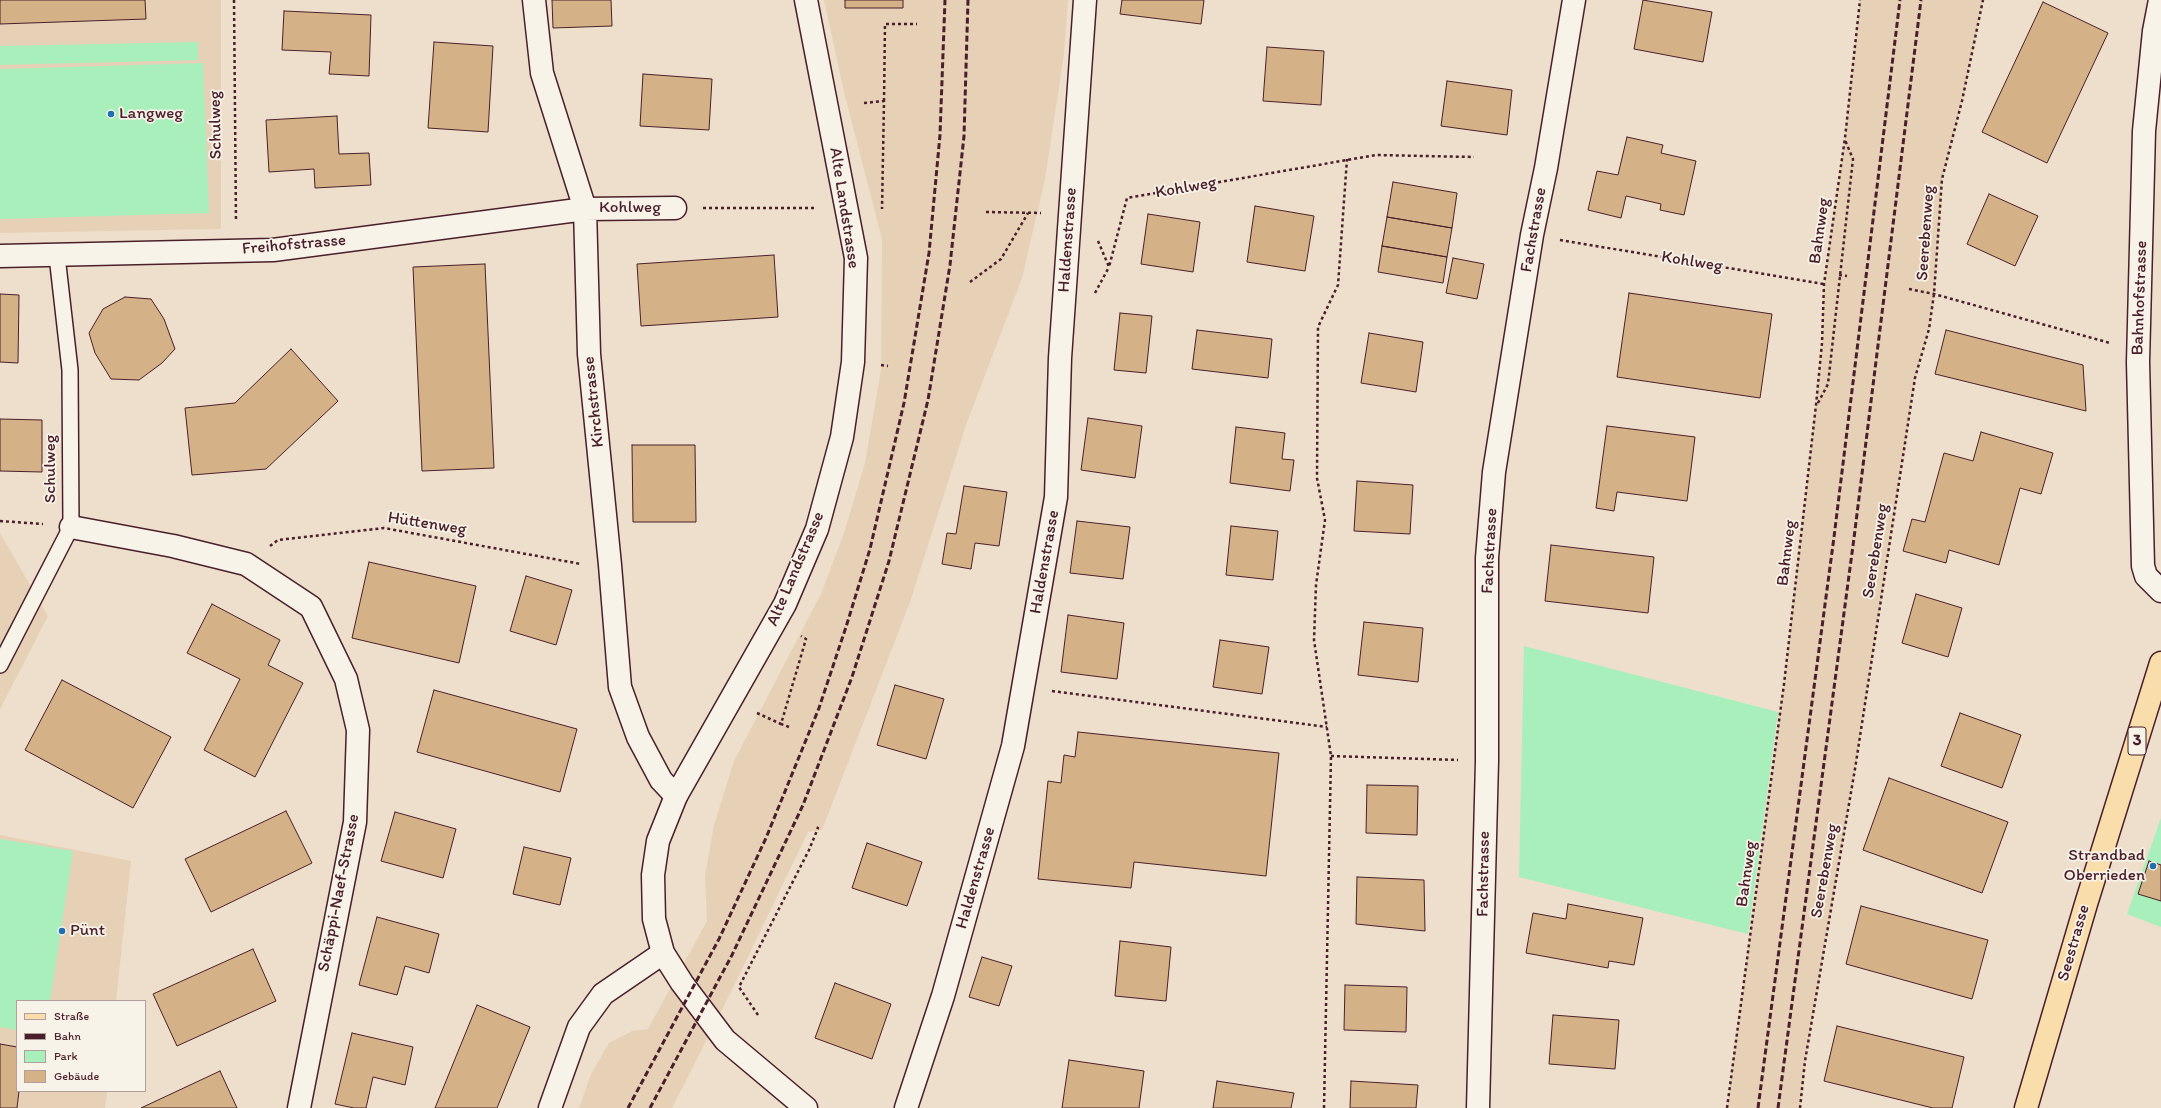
<!DOCTYPE html>
<meta charset="utf-8">
<style>
body{margin:0}
#map{position:relative;width:2161px;height:1108px;overflow:hidden;background:#eddfcb;font-family:Itim,sans-serif}
canvas{display:block}
.legend{position:absolute;left:16px;top:1000px;width:130px;height:92px;box-sizing:border-box;background:#f7f3e8;border:1px solid #b29e9c;margin:0;padding:5px 7px;list-style:none;font-size:12px;color:#4a1f2b}
.legend li{display:flex;align-items:center;gap:8px;height:20px}
.legend b{width:20px;border:1px solid #b29e9c}
</style>
<div id="map">
<canvas width="2161" height="1108"></canvas>
<ul class="legend">
<li><b style="height:5px;background:#f9deab"></b>Straße</li>
<li><b style="height:5px;background:#4a1f2b"></b>Bahn</li>
<li><b style="height:11px;background:#a8efbc"></b>Park</li>
<li><b style="height:11px;background:#d5b187"></b>Gebäude</li>
</ul>
</div>
<script>
const g = document.querySelector('canvas').getContext('2d');
g.lineJoin = 'round';
function fill(path, color) {
  g.fillStyle = color;
  g.fill(path, 'evenodd');
}
function toPath(rows) {
  const path = new Path2D();
  for (const r of rows) {
    path.moveTo(r[0], r[1]);
    for (let i = 2; i < r.length; i += 2) path.lineTo(r[i], r[i + 1]);
  }
  return path;
}
function strokePath(path, color, width, dash) {
  g.strokeStyle = color;
  g.lineWidth = width;
  g.lineCap = dash ? 'butt' : 'round';
  g.setLineDash(dash || []);
  g.stroke(path);
}
function drawText(font, color, halo, rows, align = 'center') {
  g.font = font + ' Itim,sans-serif';
  g.lineWidth = 3.5;
  g.setLineDash([]);
  g.textBaseline = 'middle';
  g.strokeStyle = halo;
  g.fillStyle = color;
  for (const [text, x, y, turn = 0] of rows) {
    g.save();
    g.translate(x, y);
    g.rotate((+turn || 0) * Math.PI / 180);
    g.textAlign = isNaN(turn) ? turn : align;
    if (halo) g.strokeText(text, 0, 0);
    g.fillText(text, 0, 0);
    g.restore();
  }
}
const built = toPath([
 [0,0,221,0,221,229,0,233],
 [824,0,1068,0,1064,54,1045,179,1022,278,966,425,910,602,822,830,808,832,734,986,672,1108,579,1108,591,1074,609,1043,632,1031,648,1029,707,921,705,876,714,825,734,761,821,594,844,533,865,463,881,370,882,239,844,92],
 [1860,0,1983,0,1962,101,1942,179,1934,294,1929,329,1915,378,1855,769,1805,1061,1800,1108,1727,1108,1784,684,1816,405,1822,343,1824,284,1845,138],
 [0,533,48,616,0,709],
 [0,835,131,861,116,1001,17,1001,17,1091,107,1091,105,1108,0,1108]
]);
const green = toPath([
 [198,42,198,60,0,65,0,46],
 [203,63,209,213,0,219,0,69],
 [1524,646,1778,712,1748,934,1519,877],
 [2161,818,2161,927,2127,914],
 [0,839,73,851,50,1001,17,1001,17,1030,0,1027]
]);
const building = toPath([
 [0,0,145,0,146,19,0,24,0,0],
 [552,0,611,0,612,26,553,28,552,0],
 [845,0,903,0,903,8,845,8,845,0],
 [1122,0,1204,0,1201,24,1120,14,1122,0],
 [1643,0,1712,12,1703,62,1634,49,1643,0],
 [2043,2,2108,33,2047,163,1982,132,2043,2],
 [284,11,371,15,369,76,329,74,331,52,282,50,284,11],
 [434,42,493,46,488,132,428,128,434,42],
 [1267,47,1324,51,1321,105,1263,101,1267,47],
 [643,74,712,79,709,130,640,126,643,74],
 [1447,81,1512,90,1507,135,1441,126,1447,81],
 [337,116,339,154,369,153,371,185,315,188,314,169,269,172,266,120,337,116],
 [1627,137,1663,145,1661,153,1696,161,1684,215,1660,210,1661,204,1626,196,1621,218,1588,210,1597,171,1618,175,1627,137],
 [1393,182,1457,193,1452,228,1387,217,1393,182],
 [1989,194,2038,216,2015,266,1967,244,1989,194],
 [1255,206,1314,216,1305,271,1247,262,1255,206],
 [1148,214,1200,222,1193,272,1141,264,1148,214],
 [1387,217,1452,228,1447,257,1382,246,1387,217],
 [1382,246,1447,257,1443,283,1378,272,1382,246],
 [774,255,778,317,641,326,637,264,774,255],
 [1453,258,1484,264,1477,299,1446,293,1453,258],
 [485,264,494,468,422,471,413,267,485,264],
 [1629,293,1772,314,1760,398,1617,377,1629,293],
 [0,294,19,295,18,363,0,362,0,294],
 [125,297,151,299,164,319,175,349,162,363,139,380,111,379,95,353,89,333,103,309,125,297],
 [1120,313,1152,316,1146,373,1114,370,1120,313],
 [1197,330,1272,339,1268,378,1192,369,1197,330],
 [1946,330,2083,365,2086,411,1935,374,1946,330],
 [1369,333,1423,342,1416,392,1361,383,1369,333],
 [291,349,338,401,266,469,192,475,185,408,235,403,291,349],
 [1088,418,1142,426,1135,478,1081,470,1088,418],
 [0,419,42,420,42,472,0,471,0,419],
 [1607,426,1695,437,1687,501,1617,492,1614,511,1596,508,1607,426],
 [1236,427,1285,433,1282,459,1294,460,1290,491,1230,483,1236,427],
 [1981,432,2053,453,2041,494,2020,488,1999,565,1949,550,1946,563,1903,551,1912,519,1925,522,1944,453,1973,461,1981,432],
 [632,445,695,445,696,522,633,522,632,445],
 [1357,481,1413,485,1410,534,1354,531,1357,481],
 [964,486,1007,492,999,546,975,543,971,569,942,564,947,533,956,534,964,486],
 [1077,521,1130,527,1123,579,1070,573,1077,521],
 [1231,526,1278,531,1273,580,1226,575,1231,526],
 [1551,545,1654,557,1648,613,1545,601,1551,545],
 [369,562,476,586,459,663,352,638,369,562],
 [526,576,572,590,556,645,510,631,526,576],
 [1916,594,1962,608,1948,657,1902,643,1916,594],
 [212,604,280,640,268,665,303,683,255,777,204,750,240,679,187,653,212,604],
 [1068,615,1124,623,1117,679,1061,672,1068,615],
 [1364,622,1423,628,1418,682,1358,675,1364,622],
 [1220,640,1269,647,1262,694,1213,687,1220,640],
 [62,680,171,737,133,808,25,750,62,680],
 [895,685,944,699,926,759,877,745,895,685],
 [434,690,577,729,560,792,417,752,434,690],
 [1960,713,2021,735,2002,788,1941,766,1960,713],
 [1078,732,1279,753,1266,876,1134,862,1131,888,1038,879,1048,781,1061,783,1064,755,1075,757,1078,732],
 [1889,778,2008,822,1982,893,1863,850,1889,778],
 [1367,785,1418,786,1417,835,1366,833,1367,785],
 [286,811,312,863,211,912,185,859,286,811],
 [395,812,456,829,443,878,381,861,395,812],
 [867,843,922,862,907,906,852,888,867,843],
 [524,847,571,858,560,905,513,894,524,847],
 [2149,861,2161,865,2161,901,2138,894,2149,861],
 [1357,877,1424,880,1425,931,1356,924,1357,877],
 [1568,904,1643,918,1634,965,1609,961,1608,968,1526,953,1533,913,1566,919,1568,904],
 [1861,906,1988,940,1972,999,1846,964,1861,906],
 [377,917,439,934,429,973,405,966,397,995,359,985,377,917],
 [1120,941,1171,947,1166,1001,1115,996,1120,941],
 [253,949,276,1001,177,1046,153,994,253,949],
 [982,957,1012,966,999,1006,969,997,982,957],
 [835,983,891,1004,872,1059,815,1038,835,983],
 [1345,985,1407,987,1406,1032,1344,1030,1345,985],
 [477,1005,530,1027,497,1108,435,1108,477,1005],
 [1553,1015,1619,1020,1615,1069,1549,1064,1553,1015],
 [1837,1026,1964,1057,1952,1108,1933,1108,1824,1081,1837,1026],
 [352,1033,413,1047,405,1085,373,1077,366,1108,354,1108,335,1104,352,1033],
 [0,1044,17,1047,17,1091,19,1091,17,1108,0,1108,0,1044],
 [1069,1060,1144,1071,1139,1108,1062,1108,1069,1060],
 [220,1071,237,1108,141,1108,220,1071],
 [1217,1081,1294,1093,1291,1108,1213,1108,1217,1081],
 [1351,1081,1418,1085,1416,1108,1350,1108,1351,1081]
]);
const path = toPath([
 [234,0,236,222],
 [884,101,885,24,917,24],
 [864,103,884,101,882,209],
 [703,208,816,208],
 [986,212,1041,213],
 [1560,240,1824,284],
 [1098,241,1109,267,1127,198,1376,155,1474,157],
 [1839,275,1847,276],
 [970,282,1001,259,1028,213],
 [1909,289,1934,294,2110,343],
 [1095,293,1109,267],
 [881,365,888,366],
 [1818,403,1828,384,1853,159,1845,140],
 [0,521,43,524],
 [270,546,278,540,384,528,581,564],
 [1052,691,1327,727],
 [757,713,781,724],
 [789,727,781,724,806,639,801,636],
 [1331,756,1458,760],
 [758,1015,739,987,809,850,818,828,816,827],
 [1324,1108,1331,756,1314,640,1316,585,1325,520,1317,478,1318,327,1338,285,1347,159],
 [1727,1108,1784,684,1816,405,1822,343,1824,284,1845,138,1860,0],
 [1800,1108,1805,1061,1855,769,1915,378,1929,329,1934,294,1942,179,1962,101,1983,0]
]);
const service = toPath([
 [0,665,71,527,70,370,57,256]
]);
const minor = toPath([
 [534,0,542,73,585,209,589,354,610,565,620,687,638,737,661,780,676,796],
 [0,256,273,250,585,209,675,208],
 [71,527,173,546,246,564,311,607,346,679,358,730,355,822,299,1108],
 [550,1108,579,1027,603,994,663,953],
 [906,1108,943,996,1013,746,1056,497,1060,358,1085,0],
 [1478,1108,1487,761,1487,558,1494,472,1532,235,1546,168,1574,0]
]);
const tertiary = toPath([
 [2160,0,2154,31,2144,131,2138,362,2143,566,2146,576,2161,591]
]);
const secondary = toPath([
 [806,0,856,258,853,362,842,437,817,529,785,604,676,796,658,841,653,875,654,919,663,953,682,983,725,1040,806,1108]
]);
const primary = toPath([
 [2026,1108,2086,904,2161,663]
]);
const rail = toPath([
 [628,1108,719,939,766,838,819,708,846,627,870,549,904,403,929,253,940,135,945,0],
 [650,1108,732,955,803,805,852,677,889,561,928,400,950,265,964,136,968,0],
 [1758,1108,1834,537,1900,0],
 [1778,1108,1854,538,1921,0]
]);
const markers = [
 [111,114,4,"#1f6fb2"],
 [2153,866,4,"#1f6fb2"],
 [62,931,4,"#1f6fb2"]
];
const shields = [
 [2137,741,18]
];
const shieldNames = [
 ["3",2137,741]
];
const poiNames = [
 ["Langweg",119,114],
 ["Strandbad",2145,856,"right"],
 ["Oberrieden",2145,876,"right"],
 ["Pünt",70,931]
];
const streetNames = [
 ["Schulweg",216,125,-91],
 ["Kohlweg",1186,188,-10],
 ["Kohlweg",630,208],
 ["Alte Landstrasse",844,208,81],
 ["Fachstrasse",1534,230,-80],
 ["Bahnweg",1820,231,-82],
 ["Seerebenweg",1926,233,-86],
 ["Haldenstrasse",1068,240,-86],
 ["Freihofstrasse",294,245,-5],
 ["Kohlweg",1692,262,9],
 ["Bahnhofstrasse",2140,298,-88],
 ["Kirchstrasse",594,402,-96],
 ["Schulweg",51,469,-90],
 ["Hüttenweg",427,524,9],
 ["Fachstrasse",1490,551,-87],
 ["Seerebenweg",1876,551,-81],
 ["Bahnweg",1787,553,-83],
 ["Haldenstrasse",1045,562,-80],
 ["Alte Landstrasse",796,569,-67],
 ["Seerebenweg",1825,871,-80],
 ["Fachstrasse",1484,874,-89],
 ["Bahnweg",1747,874,-82],
 ["Haldenstrasse",976,878,-74],
 ["Schäppi-Naef-Strasse",339,893,-79],
 ["Seestrasse",2074,943,-74]
];
fill(built, '#e6d1b7');
fill(green, '#a8efbc');
fill(building, '#d5b187');
strokePath(building, '#4a1f2b', 1);
strokePath(service, '#4a1f2b', 18);
strokePath(minor, '#4a1f2b', 25);
strokePath(tertiary, '#4a1f2b', 25);
strokePath(secondary, '#4a1f2b', 25);
strokePath(primary, '#4a1f2b', 25);
strokePath(path, '#4a1f2b', 2.5, [3, 3]);
strokePath(service, '#f7f3e8', 15);
strokePath(minor, '#f7f3e8', 22);
strokePath(tertiary, '#f7f3e8', 22);
strokePath(secondary, '#f7f3e8', 22);
strokePath(primary, '#f9deab', 22);
strokePath(rail, '#4a1f2b', 3, [6, 3]);
for (const [x, y, r, color] of markers) {
  const dot = new Path2D();
  dot.arc(x, y, r, 0, 2 * Math.PI);
  g.fillStyle = color;
  g.fill(dot);
  strokePath(dot, '#f7f3e8', 1.5);
}
for (const [x, y, w] of shields) {
  const box = new Path2D();
  box.roundRect(x - w / 2, y - 14, w, 28, 3);
  g.fillStyle = '#f7f3e8';
  g.fill(box);
  strokePath(box, '#4a1f2b', 1);
}
drawText('bold 16px', '#4a1f2b', null, shieldNames);
drawText('17px', '#4a1f2b', '#f7f3e8', poiNames, 'left');
drawText('17px', '#4a1f2b', '#f7f3e8', streetNames);
</script>
